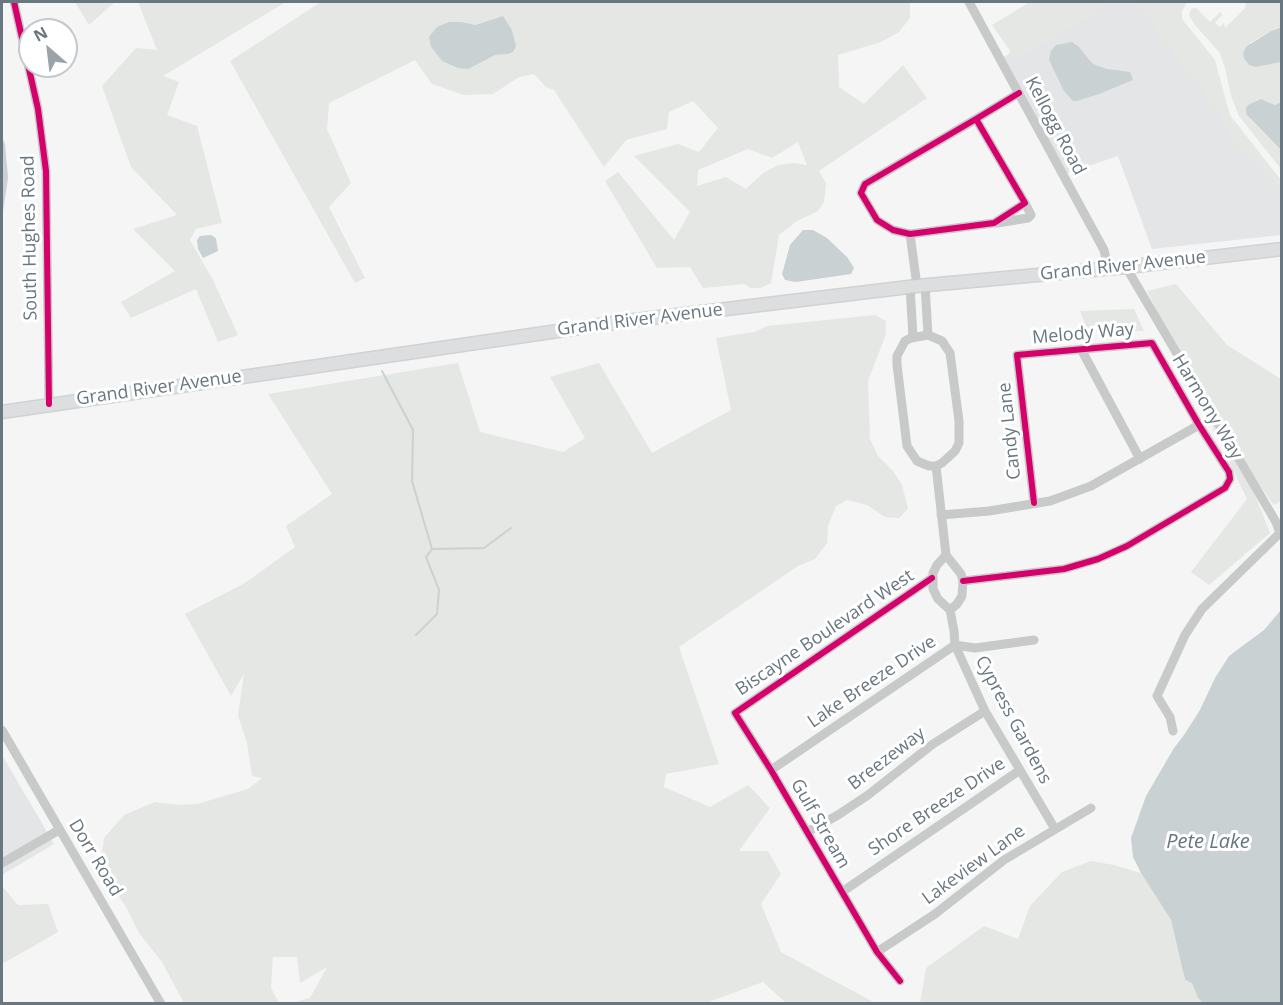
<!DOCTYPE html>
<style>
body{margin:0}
#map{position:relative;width:1283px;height:1005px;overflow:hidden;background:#f5f5f5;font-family:"Open Sans",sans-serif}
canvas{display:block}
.frame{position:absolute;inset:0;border:3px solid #697781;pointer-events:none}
.north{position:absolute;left:18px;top:18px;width:60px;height:60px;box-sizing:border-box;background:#fff;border:2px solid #c3c9cd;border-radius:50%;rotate:332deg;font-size:16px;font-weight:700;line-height:24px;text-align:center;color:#697781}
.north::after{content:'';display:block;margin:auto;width:21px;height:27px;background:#9aa3aa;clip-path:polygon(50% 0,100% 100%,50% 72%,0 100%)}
</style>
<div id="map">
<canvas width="1283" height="1005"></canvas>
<div class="frame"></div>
<div class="north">N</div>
</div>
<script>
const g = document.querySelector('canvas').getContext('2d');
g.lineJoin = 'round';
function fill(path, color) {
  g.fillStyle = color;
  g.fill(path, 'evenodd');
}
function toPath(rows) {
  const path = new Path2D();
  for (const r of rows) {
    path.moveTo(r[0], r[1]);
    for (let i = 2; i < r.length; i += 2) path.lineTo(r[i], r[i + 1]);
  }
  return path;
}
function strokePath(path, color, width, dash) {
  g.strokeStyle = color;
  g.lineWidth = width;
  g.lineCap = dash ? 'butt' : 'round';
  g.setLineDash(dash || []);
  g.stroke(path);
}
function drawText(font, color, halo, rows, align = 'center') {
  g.font = font + ' "Open Sans",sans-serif';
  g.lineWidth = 6;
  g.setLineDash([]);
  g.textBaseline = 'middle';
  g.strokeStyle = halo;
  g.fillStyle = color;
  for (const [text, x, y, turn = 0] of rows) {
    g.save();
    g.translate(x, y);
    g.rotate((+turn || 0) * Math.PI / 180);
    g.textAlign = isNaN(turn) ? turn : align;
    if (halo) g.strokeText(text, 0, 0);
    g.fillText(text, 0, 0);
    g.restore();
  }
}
const built = toPath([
 [1099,2,1141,2,1281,189,1281,235,1152,249,1118,156,1065,174,1002,58],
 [2,755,54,844,2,875]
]);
const green = toPath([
 [75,2,115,2,89,25],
 [138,2,286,2,163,76,179,82,167,115,197,126,222,223,196,229,190,240,213,280,238,335,218,342,196,289,131,318,121,302,175,271,133,229,177,215,131,167,102,86,136,48,157,50],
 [321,2,910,2,910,18,899,32,881,42,838,55,839,87,864,104,903,65,927,98,819,171,826,183,824,202,818,211,797,221,779,235,771,283,761,288,750,288,745,284,703,288,690,267,657,268,605,181,618,172,674,240,690,212,634,156,678,144,699,152,718,128,693,101,669,112,667,129,626,140,604,167,554,90,546,87,534,74,519,77,493,94,464,95,432,84,415,60,329,103,327,129,351,183,329,207,365,278,355,283,230,61],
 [503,16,512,30,514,42,508,54,495,55,484,60,442,61,431,47,462,22,475,25],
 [798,142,807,165,794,163,778,165,763,173,746,189,726,177,697,186,698,170,748,149,772,158],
 [1030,2,1113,2,1025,55,1012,59,1009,54,1010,51,992,25],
 [1132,2,1187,2,1182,11,1182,19,1215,60,1230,115,1281,180,1281,190,1254,160,1234,145,1230,138,1227,126,1205,94,1166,44,1152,23],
 [1246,2,1281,2,1281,27,1276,28,1250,43,1261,66,1281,62,1281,102,1275,105,1264,100,1257,100,1250,119,1281,150,1281,169,1239,116,1231,96,1225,68,1220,53,1194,24,1189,15,1191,9,1196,8,1210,22,1220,12,1222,15,1215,23,1220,27,1224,23,1225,28,1245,8],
 [1176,284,1227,345,1281,379,1281,501,1274,505,1262,489,1254,492,1270,533,1209,585,1191,572,1247,499,1147,291],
 [1134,309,1144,331,1087,330,1080,311],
 [875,315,886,321,886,334,868,381,870,439,878,456,893,471,902,485,908,509,899,518,885,517,867,505,847,500,836,506,828,526,827,543,815,559,798,566,679,647,719,764,666,774,664,787,710,807,748,785,770,808,739,851,768,851,781,874,761,904,781,952,875,1003,786,1003,763,982,703,1004,291,1003,310,998,327,967,300,983,297,957,273,957,271,988,279,1003,184,1003,162,962,139,933,126,907,108,881,101,859,104,838,124,815,155,802,179,805,197,804,248,789,262,778,252,776,247,743,238,715,244,674,231,696,185,614,245,583,295,547,286,526,332,494,268,394,458,363,480,432,563,452,585,438,550,377,599,363,652,453,731,410,716,338,754,332,767,326],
 [1091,861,1114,865,1141,873,1171,920,1185,980,1192,982,1198,998,1203,1003,920,1004,926,968,984,926,1018,939,1030,906,1062,872],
 [2,886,18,905,48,904,58,932,2,964]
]);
const water = toPath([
 [503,16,512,30,516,46,513,52,508,54,495,55,468,69,458,68,442,61,431,47,429,37,437,27,449,22,462,22,475,25],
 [1281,27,1281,62,1256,67,1249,65,1244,58,1243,53,1247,46,1271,31],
 [1072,42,1079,47,1091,62,1095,65,1107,69,1130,72,1133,80,1099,94,1077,101,1073,101,1064,91,1049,60,1051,51,1056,45],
 [1261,99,1275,105,1281,102,1281,150,1246,114,1246,108,1248,105],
 [2,137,5,144,8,178,2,218],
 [803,230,813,230,827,238,847,257,854,268,851,274,796,282,785,280,782,274,790,245],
 [211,235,216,238,218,251,203,258,198,249,197,240,200,236],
 [1281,610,1281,1003,1203,1003,1198,998,1192,983,1185,980,1171,920,1141,873,1133,857,1131,838,1146,796,1174,748,1184,735,1200,710,1215,678,1229,656,1264,630]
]);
const stream = toPath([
 [382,371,413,430,412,481,432,549,426,557,439,590,437,614,416,635],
 [433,549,484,548,511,528]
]);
const minor = toPath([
 [14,2,38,109,46,171,49,404],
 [969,2,1104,250,1108,268],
 [976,119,1025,203,994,223,910,234,893,230,877,220,861,193,865,184,976,119,1019,93],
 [997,223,1028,218,1031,215,1025,203],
 [910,234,917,286],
 [1126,267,1276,522,1280,533,1202,609,1185,635,1157,696,1170,717,1173,731],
 [925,285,928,335],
 [910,286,913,337],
 [928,335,942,341,950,353,959,421,959,443,955,451,942,463,936,466,929,466,917,461,907,446,897,365,897,356,905,341,911,338,928,335],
 [1081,349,1140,459],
 [936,466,946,555],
 [941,515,989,511,1050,501,1091,486,1199,425],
 [946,555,937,565,933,573,933,589,938,599,950,610,954,631,955,645,985,711,1055,829],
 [946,555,961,574,963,581,962,596,957,604,950,610],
 [963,581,1064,569,1098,559,1127,546,1225,488,1230,479,1229,472,1199,425,1152,343,1017,355,1034,503],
 [2,730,161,1004],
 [771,770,955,645,975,648,1034,640],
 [807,832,838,815,868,795,933,744,985,711],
 [2,863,59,830],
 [842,892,1020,770],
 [877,952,935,914,1004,860,1091,808],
 [900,981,877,952,771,770,735,713,932,578]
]);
const major = toPath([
 [2,412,627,321,917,286,1126,267,1282,249]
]);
const cycleway = toPath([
 [14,2,38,109,46,171,49,404],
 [976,119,1025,203,994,223,910,234,893,230,877,220,861,193,865,184,976,119,1019,93],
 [963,581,1064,569,1098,559,1127,546,1225,488,1230,479,1229,472,1199,425,1152,343,1017,355,1034,503],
 [900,981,877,952,771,770,735,713,932,578]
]);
const streetNames = [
 ["Kellogg Road",1055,126,62],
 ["South Hughes Road",30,238,-91],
 ["Grand River Avenue",1123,266,-6],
 ["Grand River Avenue",640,320,-7],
 ["Melody Way",1083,334,-5],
 ["Grand River Avenue",159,388,-8],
 ["Harmony Way",1207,407,59],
 ["Candy Lane",1010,431,-96],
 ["Biscayne Boulevard West",825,633,-34],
 ["Lake Breeze Drive",872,682,-34],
 ["Cypress Gardens",1013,720,62],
 ["Breezeway",887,759,-37],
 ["Shore Breeze Drive",937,807,-34],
 ["Gulf Stream",820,824,60],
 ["Dorr Road",95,858,59],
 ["Lakeview Lane",974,865,-36]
];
const waterNames = [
 ["Pete Lake",1208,842]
];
fill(built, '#e4e5e6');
fill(green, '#e4e7e3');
fill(water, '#cad1d3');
strokePath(stream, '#cad1d3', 2);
strokePath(major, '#d1d2d3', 15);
strokePath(minor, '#c8caca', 9);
strokePath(major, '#dddedf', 12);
strokePath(cycleway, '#d6006c', 6);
drawText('18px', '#697781', '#fff', streetNames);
drawText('italic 20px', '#65777d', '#fff', waterNames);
</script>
